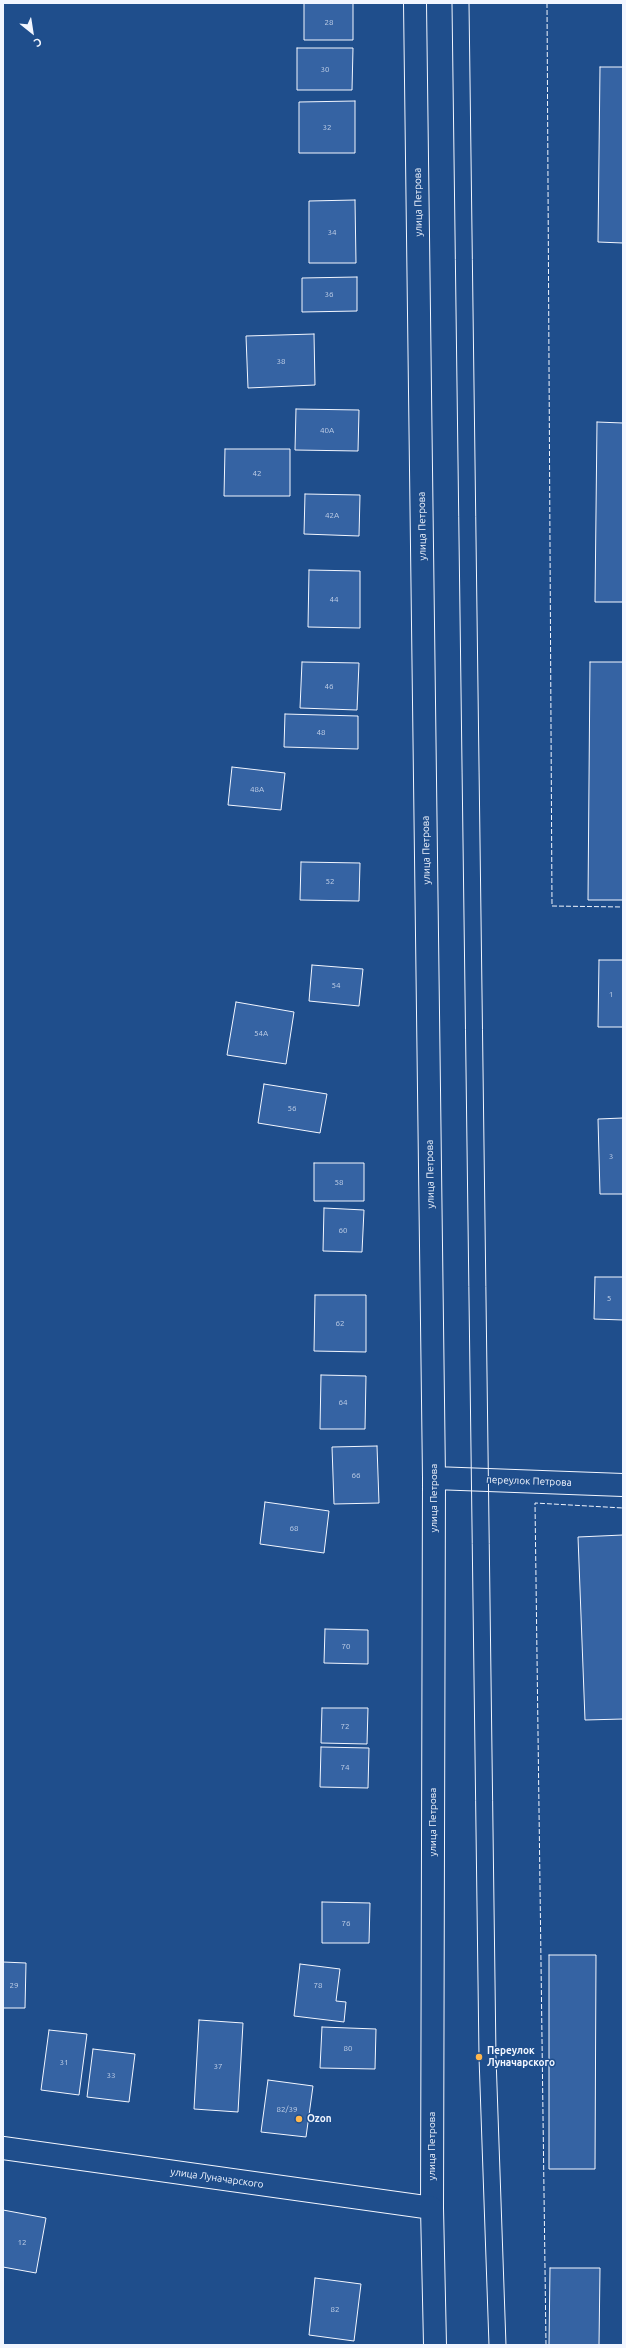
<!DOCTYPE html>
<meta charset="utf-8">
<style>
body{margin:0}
#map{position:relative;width:626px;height:2348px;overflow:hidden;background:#1f4e8c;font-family:Ubuntu,sans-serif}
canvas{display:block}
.frame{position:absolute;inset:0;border:4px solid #f2f6ff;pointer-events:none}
.north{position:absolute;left:12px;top:12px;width:40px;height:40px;-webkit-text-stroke:3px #1f4e8c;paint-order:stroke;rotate:150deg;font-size:11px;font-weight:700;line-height:16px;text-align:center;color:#f2f6ff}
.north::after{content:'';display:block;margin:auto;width:14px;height:18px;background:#f2f6ff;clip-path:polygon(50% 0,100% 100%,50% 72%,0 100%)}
</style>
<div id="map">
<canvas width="626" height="2348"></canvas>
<div class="frame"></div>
<div class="north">С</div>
</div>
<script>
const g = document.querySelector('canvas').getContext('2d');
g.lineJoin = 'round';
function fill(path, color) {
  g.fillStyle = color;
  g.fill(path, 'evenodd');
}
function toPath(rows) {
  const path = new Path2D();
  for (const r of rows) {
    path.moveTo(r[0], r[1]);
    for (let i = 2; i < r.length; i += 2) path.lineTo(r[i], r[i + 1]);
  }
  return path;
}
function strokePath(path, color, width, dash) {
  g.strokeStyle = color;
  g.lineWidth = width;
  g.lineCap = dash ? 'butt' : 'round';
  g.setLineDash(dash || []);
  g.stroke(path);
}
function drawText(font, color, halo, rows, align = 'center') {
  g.font = font + ' Ubuntu,sans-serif';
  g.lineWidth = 3;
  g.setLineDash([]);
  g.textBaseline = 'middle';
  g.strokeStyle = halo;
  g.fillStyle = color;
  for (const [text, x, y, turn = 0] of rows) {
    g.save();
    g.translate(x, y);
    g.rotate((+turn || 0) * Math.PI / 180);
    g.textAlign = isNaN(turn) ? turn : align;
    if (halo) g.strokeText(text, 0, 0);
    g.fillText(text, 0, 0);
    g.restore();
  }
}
const building = toPath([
 [304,3,353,3,353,40,304,40,304,3],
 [297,48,353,48,352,90,297,90,297,48],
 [600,67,623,67,623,243,598,242,600,67],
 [355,101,355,153,299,153,299,102,355,101],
 [355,200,356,263,309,263,309,201,355,200],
 [357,277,357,311,302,312,302,278,357,277],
 [314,334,315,385,248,388,246,336,314,334],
 [296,409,359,410,358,451,295,450,296,409],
 [597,422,623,423,623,602,595,602,597,422],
 [225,449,290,449,290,496,224,496,225,449],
 [305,494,360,495,359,536,304,534,305,494],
 [309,570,360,571,360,628,308,627,309,570],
 [302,662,359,663,357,710,300,708,302,662],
 [590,662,623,662,623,900,588,900,590,662],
 [285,714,358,716,358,749,284,747,285,714],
 [232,767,285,773,281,810,228,805,232,767],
 [301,862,360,863,359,901,300,900,301,862],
 [599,960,623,960,623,1027,598,1027,599,960],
 [312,965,363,969,359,1006,309,1001,312,965],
 [236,1002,294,1012,286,1064,227,1055,236,1002],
 [264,1084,327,1094,320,1133,258,1123,264,1084],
 [623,1118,623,1194,600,1194,598,1119,623,1118],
 [314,1163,364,1163,364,1201,314,1201,314,1163],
 [324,1208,364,1210,362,1252,323,1251,324,1208],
 [595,1277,623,1277,623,1320,594,1319,595,1277],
 [315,1295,366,1295,366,1352,314,1351,315,1295],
 [321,1375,366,1376,365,1429,320,1429,321,1375],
 [377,1446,379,1503,334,1504,332,1447,377,1446],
 [265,1502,329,1511,324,1553,260,1544,265,1502],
 [623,1535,623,1719,585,1720,578,1537,623,1535],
 [325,1629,368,1630,368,1664,324,1663,325,1629],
 [322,1708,368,1708,367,1744,321,1743,322,1708],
 [321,1747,369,1748,368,1788,320,1787,321,1747],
 [322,1902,370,1903,369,1943,322,1943,322,1902],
 [549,1955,596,1955,595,2169,549,2169,549,1955],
 [3,1962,26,1963,25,2008,3,2008,3,1962],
 [300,1964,340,1969,336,2001,346,2002,344,2022,294,2016,300,1964],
 [199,2020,243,2023,238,2112,194,2109,199,2020],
 [322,2027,376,2029,375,2069,320,2068,322,2027],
 [49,2030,87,2034,79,2095,41,2090,49,2030],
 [93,2049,135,2054,129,2102,87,2097,93,2049],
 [268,2080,313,2086,306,2137,261,2132,268,2080],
 [3,2210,46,2218,36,2273,3,2267,3,2210],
 [550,2268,600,2268,599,2345,549,2345,550,2268],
 [315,2278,361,2284,354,2341,309,2335,315,2278]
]);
const minor = toPath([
 [415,3,434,1478,432,2208],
 [434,1478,623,1485]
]);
const tertiary = toPath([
 [3,2148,432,2208,435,2345]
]);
const tram = toPath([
 [452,3,479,2057,489,2345],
 [469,3,496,2057,506,2345]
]);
const fence = toPath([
 [547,3,552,906,623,907],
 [546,2345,535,1503,623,1508]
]);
const markers = [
 [479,2057,4,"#ffb74d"],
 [299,2119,4,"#ffb74d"]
];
const numberNames = [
 ["28",329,22],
 ["30",325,69],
 ["32",327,127],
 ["34",332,232],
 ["36",329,294],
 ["38",281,361],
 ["40А",327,430],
 ["42",257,473],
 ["42А",332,515],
 ["44",334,599],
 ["46",329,686],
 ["48",321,732],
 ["48А",257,789],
 ["52",330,881],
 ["54",336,985],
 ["1",611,994],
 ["54А",261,1033],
 ["56",292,1108],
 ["3",611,1156],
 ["58",339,1182],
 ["60",343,1230],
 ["5",609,1298],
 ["62",340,1323],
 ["64",343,1402],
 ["66",356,1475],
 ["68",294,1528],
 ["70",346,1646],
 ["72",345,1726],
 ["74",345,1767],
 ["76",346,1923],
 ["29",14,1985],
 ["78",318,1985],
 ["80",348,2048],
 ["31",64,2062],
 ["37",218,2066],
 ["33",111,2075],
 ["82/39",287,2109],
 ["12",22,2242],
 ["82",335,2309]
];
const streetNames = [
 ["улица Петрова",418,202,-91],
 ["улица Петрова",422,526,-91],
 ["улица Петрова",426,850,-91],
 ["улица Петрова",430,1174,-91],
 ["переулок Петрова",529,1481,2],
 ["улица Петрова",434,1498,-90],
 ["улица Петрова",433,1822,-90],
 ["улица Петрова",432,2146,-90],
 ["улица Луначарского",217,2178,8]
];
const poiNames = [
 ["Переулок",487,2051],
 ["Луначарского",487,2063],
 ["Ozon",307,2119]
];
fill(building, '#3563a3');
strokePath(building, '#f2f6ff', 1);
strokePath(minor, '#f2f6ff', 24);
strokePath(tertiary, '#f2f6ff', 24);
strokePath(minor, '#1f4e8c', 22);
strokePath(tertiary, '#1f4e8c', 22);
strokePath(tram, '#f2f6ff', 1);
strokePath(fence, '#f2f6ff', 1, [5, 2]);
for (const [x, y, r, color] of markers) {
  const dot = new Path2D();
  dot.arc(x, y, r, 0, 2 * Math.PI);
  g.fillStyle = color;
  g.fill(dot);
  strokePath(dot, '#1f4e8c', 1.5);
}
drawText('8px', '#c3d1e8', null, numberNames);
drawText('10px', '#f2f6ff', '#1f4e8c', streetNames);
drawText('bold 10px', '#f2f6ff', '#1f4e8c', poiNames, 'left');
</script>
